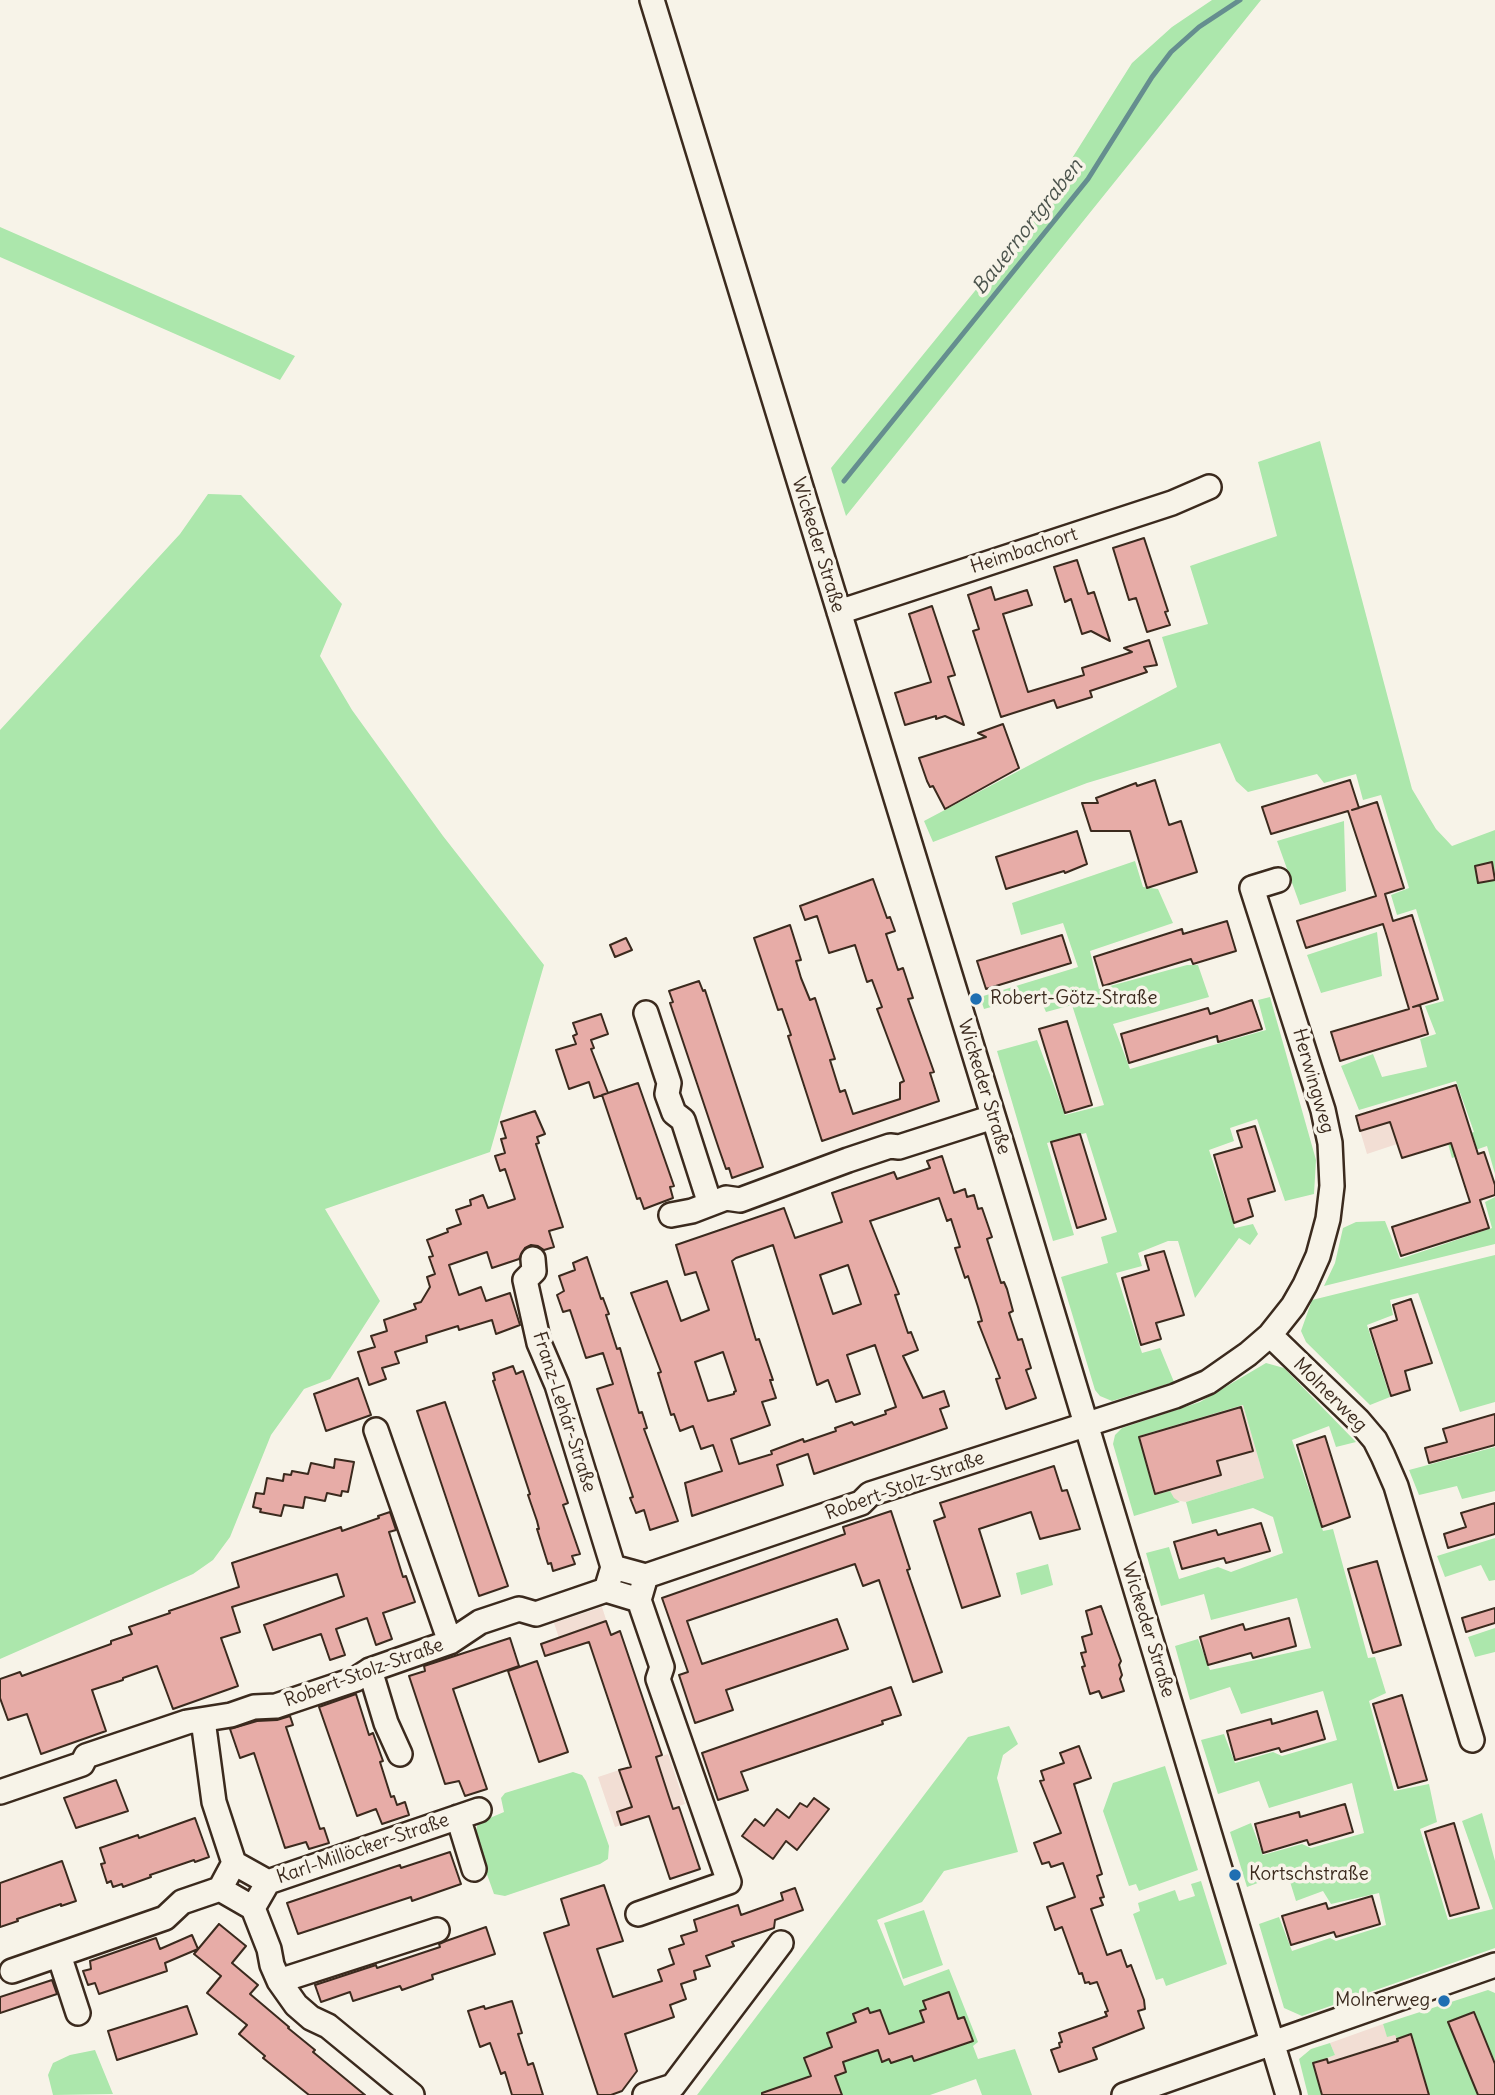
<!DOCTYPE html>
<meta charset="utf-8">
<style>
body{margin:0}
canvas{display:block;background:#f7f3e8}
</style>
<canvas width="1495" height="2095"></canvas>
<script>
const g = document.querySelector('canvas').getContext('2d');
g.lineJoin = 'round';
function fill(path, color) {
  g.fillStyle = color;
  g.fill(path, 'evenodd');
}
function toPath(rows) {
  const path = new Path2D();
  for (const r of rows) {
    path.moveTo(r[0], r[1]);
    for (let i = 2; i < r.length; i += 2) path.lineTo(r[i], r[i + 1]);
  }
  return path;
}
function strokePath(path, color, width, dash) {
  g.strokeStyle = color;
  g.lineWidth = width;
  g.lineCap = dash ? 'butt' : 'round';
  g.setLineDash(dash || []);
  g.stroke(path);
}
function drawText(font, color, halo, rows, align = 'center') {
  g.font = font + ' Delius,sans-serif';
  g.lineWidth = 7;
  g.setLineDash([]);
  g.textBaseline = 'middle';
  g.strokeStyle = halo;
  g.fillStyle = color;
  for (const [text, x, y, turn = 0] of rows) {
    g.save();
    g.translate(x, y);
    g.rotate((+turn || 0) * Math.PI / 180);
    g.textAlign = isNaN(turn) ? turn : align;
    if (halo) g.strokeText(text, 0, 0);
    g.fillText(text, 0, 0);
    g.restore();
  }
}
const built = toPath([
 [1456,1085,1471,1131,1438,1141,1439,1147,1402,1158,1397,1144,1367,1154,1356,1117],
 [1243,1405,1264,1478,1186,1502,1154,1496,1138,1436],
 [602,1607,611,1635,563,1650,554,1623],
 [668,1754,685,1804,615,1827,598,1777],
 [1383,2024,1387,2036,1396,2035,1397,2038,1411,2034,1322,2095,1327,2058,1335,2055,1330,2043]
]);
const green = toPath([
 [1212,0,1261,0,846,516,831,468,1035,217,1132,63,1172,27],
 [0,227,295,356,280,380,0,257],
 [1320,441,1412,789,1436,829,1452,846,1495,830,1495,1174,1487,1146,1452,1158,1447,1140,1474,1132,1456,1081,1359,1110,1341,1066,1373,1054,1382,1077,1427,1067,1420,1039,1436,1034,1425,1006,1444,1001,1416,909,1397,915,1391,895,1409,888,1381,795,1363,800,1356,774,1324,783,1317,774,1248,792,1236,781,1220,743,1087,783,933,842,924,821,1177,687,1162,637,1208,624,1190,566,1277,536,1258,462],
 [208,494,241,495,342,604,320,656,352,710,443,836,544,965,490,1152,325,1209,380,1301,330,1379,304,1389,271,1435,230,1537,213,1560,193,1574,0,1659,0,730,180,534],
 [1344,821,1346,891,1300,905,1277,841],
 [1135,861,1143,887,1158,889,1173,923,1090,951,1099,989,1187,965,1198,965,1209,997,1113,1024,1130,1069,1266,1030,1258,1000,1270,997,1316,1160,1314,1194,1285,1201,1257,1119,1230,1128,1234,1141,1209,1150,1235,1228,1253,1224,1258,1234,1250,1245,1239,1238,1195,1298,1178,1241,1168,1241,1138,1253,1142,1266,1116,1273,1142,1353,1160,1348,1174,1382,1112,1401,1100,1396,1095,1390,1061,1277,1108,1263,1101,1237,1117,1232,1086,1133,1047,1143,1074,1235,1053,1241,997,1051,1037,1040,1065,1115,1104,1105,1072,1005,1046,1012,1038,994,984,1009,980,997,1078,967,1063,923,1021,935,1012,903],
 [1377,932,1382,976,1321,993,1307,955],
 [1495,1197,1495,1244,1324,1286,1335,1263,1343,1228,1356,1222,1385,1221,1400,1259,1492,1228,1485,1202],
 [1495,1255,1495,1402,1460,1412,1418,1293,1390,1300,1393,1315,1367,1325,1390,1397,1370,1405,1306,1342,1301,1331,1312,1300],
 [1266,1363,1284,1368,1356,1442,1336,1447,1329,1426,1292,1440,1323,1531,1333,1529,1368,1658,1375,1657,1386,1693,1369,1701,1394,1791,1429,1784,1437,1822,1420,1829,1448,1920,1493,1909,1462,1821,1482,1813,1495,1861,1495,1948,1302,2016,1284,2008,1259,1924,1279,1917,1292,1951,1330,1938,1336,1941,1386,1925,1379,1893,1331,1904,1323,1891,1296,1901,1287,1872,1247,1887,1230,1832,1251,1823,1263,1855,1302,1844,1311,1848,1364,1833,1352,1783,1269,1808,1259,1781,1218,1794,1201,1740,1224,1734,1235,1763,1273,1752,1282,1756,1337,1740,1323,1691,1241,1714,1230,1687,1190,1700,1175,1646,1198,1639,1210,1670,1311,1648,1297,1598,1211,1620,1204,1594,1161,1606,1146,1553,1169,1547,1179,1579,1218,1567,1231,1572,1283,1553,1273,1517,1253,1508,1192,1524,1186,1502,1264,1478,1243,1405,1139,1436,1154,1495,1170,1491,1174,1498,1180,1502,1134,1516,1113,1444,1115,1435,1122,1428,1200,1402],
 [1495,1447,1495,1491,1462,1499,1457,1486,1419,1495,1409,1470],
 [1495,1538,1495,1580,1489,1581,1481,1565,1445,1577,1437,1556],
 [1048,1564,1053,1585,1021,1595,1016,1573],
 [1495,1628,1495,1652,1475,1657,1468,1637],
 [1009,1726,1018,1744,1003,1755,997,1778,1018,1852,944,1871,922,1902,877,1920,904,1986,949,1969,978,2042,973,2046,978,2059,1015,2049,1032,2095,982,2095,976,2079,930,2095,697,2095,968,1737],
 [1165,1766,1198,1870,1139,1891,1136,1884,1129,1886,1103,1811,1113,1783],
 [573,1772,582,1775,586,1781,609,1846,608,1859,600,1864,505,1896,494,1894,474,1838,478,1823,504,1812,501,1798,505,1793],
 [1201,1881,1227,1964,1166,1986,1163,1978,1156,1980,1133,1914,1140,1911,1138,1903,1175,1890,1179,1901,1195,1896,1191,1884],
 [924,1910,943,1965,903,1979,884,1923],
 [1488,1990,1495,1993,1495,2095,1429,2095,1410,2035,1397,2039,1395,2035,1387,2037,1383,2024],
 [1330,2043,1335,2055,1327,2058,1323,2095,1308,2095,1299,2059,1311,2049],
 [95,2050,113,2094,53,2095,48,2075,53,2063,70,2055]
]);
const stream = toPath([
 [844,481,1088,179,1152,77,1171,52,1199,27,1240,0]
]);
const building = toPath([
 [1144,538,1168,611,1165,612,1170,625,1147,632,1136,598,1129,600,1113,548,1144,538],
 [1077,560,1088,594,1094,592,1110,641,1091,631,1082,634,1071,599,1065,602,1054,567,1077,560],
 [991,587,995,600,1027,590,1032,605,1003,614,1028,692,1084,675,1082,668,1132,652,1124,648,1149,640,1157,665,1144,667,1147,672,1090,691,1092,697,1057,708,1054,700,1001,717,973,631,979,629,968,595,991,587],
 [932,606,955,675,948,677,964,725,945,716,936,719,936,716,905,725,895,693,931,682,909,614,932,606],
 [1003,724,1019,768,945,809,933,786,930,787,927,781,919,758,986,737,978,733,1003,724],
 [1155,780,1169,825,1181,821,1197,872,1147,888,1130,831,1091,831,1082,803,1098,803,1096,798,1136,783,1137,786,1155,780],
 [1350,780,1359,808,1352,810,1377,802,1404,888,1385,894,1393,921,1412,915,1438,999,1413,1007,1420,1005,1428,1034,1340,1061,1331,1032,1409,1009,1390,946,1383,924,1306,948,1297,921,1376,896,1348,811,1271,834,1262,807,1350,780],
 [1077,831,1087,864,1065,873,1064,871,1006,889,996,857,1077,831],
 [1492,862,1495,880,1478,883,1475,866,1492,862],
 [873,879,887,918,890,917,895,931,886,934,898,970,903,968,913,998,908,999,934,1072,930,1073,939,1101,822,1141,788,1036,791,1035,782,1009,778,1010,754,938,790,925,801,960,796,961,801,978,810,1000,815,998,835,1059,830,1060,840,1092,845,1090,853,1114,900,1099,900,1083,904,1081,877,1009,882,1007,872,980,867,982,855,945,829,953,817,916,805,920,800,906,873,879],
 [1227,921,1236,951,1193,964,1191,959,1103,986,1094,957,1182,929,1183,934,1227,921],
 [1062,935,1071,963,986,989,977,961,1062,935],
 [626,938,632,950,615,957,610,945,626,938],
 [699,981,703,991,705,990,763,1167,732,1178,729,1168,726,1169,719,1149,670,1003,673,1002,669,991,699,981],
 [1252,1000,1262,1029,1218,1042,1217,1036,1129,1063,1121,1034,1208,1008,1210,1014,1252,1000],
 [601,1014,608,1034,591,1040,594,1048,591,1049,608,1093,594,1098,589,1082,569,1089,556,1050,576,1044,573,1036,577,1034,573,1023,601,1014],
 [1067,1021,1092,1105,1065,1113,1039,1029,1067,1021],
 [638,1083,674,1186,670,1187,673,1198,644,1209,640,1198,637,1199,602,1095,638,1083],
 [1456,1085,1478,1154,1484,1152,1495,1185,1495,1195,1480,1200,1489,1228,1401,1256,1392,1227,1470,1202,1451,1143,1402,1158,1390,1122,1360,1131,1356,1116,1456,1085],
 [535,1111,545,1134,537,1137,539,1143,536,1144,563,1227,549,1231,554,1247,544,1250,538,1246,531,1245,525,1248,519,1259,492,1268,487,1252,449,1265,459,1295,481,1287,486,1301,510,1293,520,1325,496,1334,492,1320,459,1330,458,1326,426,1336,427,1342,395,1352,399,1363,382,1368,386,1379,369,1385,358,1352,375,1347,371,1336,387,1331,384,1320,416,1309,414,1304,421,1302,430,1287,427,1277,435,1274,429,1257,433,1256,427,1240,448,1232,447,1229,461,1224,456,1210,471,1205,470,1200,483,1195,488,1208,515,1199,505,1169,500,1171,495,1156,505,1153,501,1139,506,1138,501,1122,535,1111],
 [1255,1126,1275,1191,1248,1199,1253,1216,1234,1223,1214,1155,1242,1147,1237,1131,1255,1126],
 [1080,1134,1106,1219,1077,1228,1051,1142,1080,1134],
 [942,1156,954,1193,965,1189,967,1197,974,1195,978,1209,982,1208,992,1237,987,1239,1001,1283,1004,1282,1007,1289,1013,1311,1009,1313,1018,1340,1022,1339,1031,1368,1026,1370,1036,1398,1006,1409,996,1379,1000,1378,978,1322,982,1321,978,1307,968,1276,965,1278,955,1248,960,1247,951,1219,947,1221,939,1198,870,1221,899,1294,895,1295,908,1333,911,1332,918,1350,903,1356,923,1398,944,1391,949,1406,940,1409,947,1428,814,1474,808,1454,777,1465,783,1485,692,1516,685,1483,722,1471,713,1445,701,1449,693,1426,680,1431,674,1414,671,1415,658,1373,661,1372,631,1293,667,1281,681,1321,709,1310,696,1272,685,1275,676,1245,784,1208,795,1238,842,1222,832,1193,894,1172,897,1179,930,1168,927,1161,942,1156],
 [773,1245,817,1385,828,1380,836,1402,860,1394,847,1355,875,1345,896,1407,885,1411,886,1414,854,1425,852,1422,835,1428,836,1431,804,1442,803,1439,771,1451,772,1454,739,1464,731,1439,770,1425,762,1402,776,1398,770,1380,773,1380,759,1339,756,1340,732,1261,736,1258,773,1245],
 [848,1265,861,1304,833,1314,820,1275,848,1265],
 [723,1352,736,1391,734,1392,734,1394,708,1401,695,1362,723,1352],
 [1164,1251,1184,1315,1156,1323,1161,1339,1141,1345,1122,1278,1149,1270,1145,1256,1164,1251],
 [587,1257,601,1299,603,1298,609,1314,606,1315,617,1349,620,1348,639,1413,642,1412,647,1428,644,1429,678,1521,650,1530,644,1510,636,1513,630,1498,633,1497,597,1389,613,1384,603,1353,586,1358,570,1310,563,1312,557,1295,564,1291,559,1276,575,1270,573,1263,587,1257],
 [1411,1299,1432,1363,1405,1371,1410,1390,1391,1396,1370,1329,1397,1320,1393,1305,1411,1299],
 [513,1366,516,1374,523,1371,568,1503,563,1505,580,1554,572,1556,575,1564,553,1571,551,1563,548,1564,537,1529,539,1529,537,1521,528,1495,530,1494,493,1381,495,1380,493,1373,513,1366],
 [358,1378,371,1415,326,1431,314,1394,358,1378],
 [445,1402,508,1586,479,1596,417,1411,445,1402],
 [1241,1407,1253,1451,1217,1461,1221,1475,1155,1494,1139,1437,1241,1407],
 [1495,1414,1495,1445,1429,1463,1425,1448,1447,1442,1443,1429,1495,1414],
 [1325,1436,1350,1517,1322,1527,1297,1445,1325,1436],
 [335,1459,354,1462,348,1492,342,1491,341,1496,327,1493,325,1501,305,1497,303,1508,284,1505,281,1516,260,1512,261,1509,253,1507,256,1493,264,1494,267,1478,283,1481,284,1474,291,1475,292,1471,308,1474,311,1463,334,1468,335,1459],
 [1054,1466,1062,1491,1067,1490,1080,1529,1040,1539,1031,1512,979,1529,1000,1596,962,1608,934,1521,945,1517,940,1503,1054,1466],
 [1495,1503,1495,1534,1448,1548,1444,1534,1466,1527,1461,1513,1495,1503],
 [891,1511,910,1569,907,1570,942,1672,913,1682,879,1580,863,1586,855,1564,687,1621,702,1664,837,1619,848,1649,726,1690,733,1710,695,1723,679,1675,688,1672,662,1598,845,1534,843,1527,891,1511],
 [390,1512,396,1530,389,1532,403,1577,406,1576,415,1602,383,1613,392,1639,376,1645,367,1618,336,1629,345,1655,330,1660,321,1634,273,1650,264,1625,344,1596,337,1574,232,1607,240,1632,221,1638,238,1686,173,1709,157,1666,123,1678,123,1680,92,1690,106,1731,41,1754,27,1714,8,1720,0,1698,0,1679,20,1672,22,1676,111,1644,111,1641,132,1634,129,1627,170,1613,169,1611,239,1587,232,1563,341,1527,342,1531,379,1518,378,1516,390,1512],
 [1261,1523,1270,1551,1226,1563,1224,1558,1182,1569,1174,1542,1216,1530,1218,1535,1261,1523],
 [1377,1561,1401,1645,1373,1653,1348,1569,1377,1561],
 [1101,1606,1121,1661,1119,1665,1122,1675,1120,1679,1124,1691,1102,1698,1099,1691,1090,1694,1082,1667,1085,1666,1081,1653,1086,1652,1082,1637,1092,1634,1086,1611,1101,1606],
 [1495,1608,1495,1623,1466,1632,1462,1618,1495,1608],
 [1289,1618,1296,1646,1253,1658,1251,1653,1208,1665,1200,1637,1243,1624,1245,1630,1289,1618],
 [606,1621,611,1635,620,1631,662,1755,656,1757,668,1794,673,1809,679,1807,700,1869,670,1879,649,1816,621,1825,617,1812,632,1807,619,1770,631,1767,589,1642,545,1656,541,1644,606,1621],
 [510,1638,519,1666,453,1689,487,1789,465,1796,459,1781,445,1784,409,1676,425,1671,424,1666,510,1638],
 [537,1661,568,1752,539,1762,508,1671,537,1661],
 [891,1687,901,1715,882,1721,883,1724,741,1772,748,1790,718,1800,702,1753,891,1687],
 [356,1694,369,1735,373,1733,383,1761,380,1762,391,1797,394,1796,397,1805,405,1802,409,1815,382,1824,376,1809,357,1816,319,1707,356,1694],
 [1402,1695,1427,1780,1398,1788,1373,1704,1402,1695],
 [1317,1711,1325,1739,1281,1752,1279,1748,1235,1760,1227,1731,1271,1719,1272,1724,1317,1711],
 [290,1716,293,1725,286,1727,320,1829,324,1828,329,1843,309,1849,306,1842,285,1848,254,1753,240,1758,230,1729,257,1721,277,1720,290,1716],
 [1079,1746,1091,1778,1074,1784,1102,1874,1097,1876,1104,1897,1100,1898,1103,1905,1091,1909,1107,1955,1121,1950,1127,1967,1131,1965,1144,2000,1145,2009,1138,2011,1144,2028,1093,2048,1097,2059,1059,2072,1051,2050,1060,2047,1059,2043,1062,2042,1059,2033,1107,2016,1105,2012,1108,2011,1097,1982,1090,1984,1089,1982,1085,1983,1082,1973,1079,1974,1062,1927,1055,1930,1047,1907,1075,1897,1063,1863,1051,1867,1049,1862,1042,1864,1034,1843,1061,1833,1040,1781,1044,1780,1041,1771,1064,1763,1060,1753,1079,1746],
 [116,1780,128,1811,76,1828,64,1798,116,1780],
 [814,1798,829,1809,797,1850,786,1841,773,1859,742,1836,755,1819,764,1826,777,1809,789,1818,800,1803,807,1807,814,1798],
 [1345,1804,1353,1832,1309,1845,1307,1840,1263,1853,1255,1824,1299,1812,1300,1817,1345,1804],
 [195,1818,209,1857,195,1862,194,1860,150,1875,151,1877,123,1887,122,1884,113,1887,111,1881,107,1883,101,1864,105,1863,100,1848,138,1835,139,1838,195,1818],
 [1454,1823,1479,1908,1450,1916,1425,1832,1454,1823],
 [450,1852,461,1884,412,1901,411,1897,298,1934,287,1903,400,1865,401,1868,450,1852],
 [62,1861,76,1901,61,1906,61,1904,17,1919,18,1921,0,1927,0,1883,62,1861],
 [604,1885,623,1941,597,1949,613,1997,662,1981,658,1970,674,1964,669,1949,684,1944,681,1936,697,1931,694,1920,738,1905,741,1915,783,1900,781,1893,795,1888,803,1910,775,1920,774,1928,732,1942,734,1946,706,1956,710,1966,694,1971,696,1979,681,1984,686,1999,670,2005,674,2017,625,2034,637,2071,622,2091,611,2095,598,2095,544,1933,569,1925,561,1899,604,1885],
 [1372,1896,1380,1924,1336,1937,1334,1932,1291,1945,1282,1916,1326,1903,1328,1909,1372,1896],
 [219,1924,246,1946,232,1963,258,1985,250,1994,289,2027,288,2028,315,2050,313,2052,365,2095,309,2095,263,2058,265,2056,239,2034,247,2025,207,1993,221,1976,194,1954,219,1924],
 [486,1927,495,1954,432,1975,433,1979,402,1990,400,1986,353,2001,350,1992,321,2002,315,1985,376,1965,377,1968,440,1947,439,1944,446,1941,486,1927],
 [192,1935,198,1949,165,1963,167,1971,99,1994,95,1983,88,1985,83,1971,91,1969,90,1961,156,1938,160,1949,192,1935],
 [52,1980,57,1994,0,2013,0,1997,52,1980],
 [949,1992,958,2019,964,2017,973,2041,914,2061,912,2056,891,2063,889,2059,882,2062,878,2050,843,2062,846,2072,835,2076,842,2095,762,2095,762,2093,811,2076,804,2058,832,2047,827,2033,856,2022,853,2014,868,2008,870,2013,880,2010,889,2034,924,2022,920,2011,926,2009,923,2001,949,1992],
 [512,2001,522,2033,518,2034,528,2065,533,2063,543,2095,512,2095,505,2072,501,2074,490,2043,480,2047,468,2011,484,2006,485,2009,512,2001],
 [187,2006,197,2034,117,2060,108,2031,187,2006],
 [1474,2012,1495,2064,1495,2095,1478,2095,1448,2022,1474,2012],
 [1411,2034,1429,2095,1322,2095,1313,2063,1327,2059,1328,2063,1398,2041,1397,2039,1411,2034]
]);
const minor = toPath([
 [652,0,1003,1148,1288,2095],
 [839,612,1172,503,1209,487],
 [646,1013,669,1083,667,1094,674,1113,683,1120,710,1204],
 [671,1215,692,1211,726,1198,740,1200,848,1160,890,1146,899,1147,993,1117],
 [533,1259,534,1271,525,1280,539,1343,557,1385,613,1567],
 [1270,1335,1358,1420,1375,1440,1383,1456,1396,1486,1472,1740],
 [376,1430,450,1642],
 [606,1590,613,1567,646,1576,861,1503,870,1494,1175,1396,1208,1382,1248,1354,1270,1335,1293,1306,1305,1285,1318,1256,1328,1219,1332,1186,1330,1143,1323,1110,1252,888,1278,880],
 [370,1670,386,1723,400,1754],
 [203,1720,214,1802,234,1863,220,1889,253,1908],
 [0,1792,82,1764,86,1756,187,1722,231,1715,254,1707,276,1706,356,1679,370,1670,450,1642,480,1622,519,1609,536,1614,606,1590,639,1600,646,1576],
 [458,1817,474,1869],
 [234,1863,268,1882,253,1908,269,1949,272,1965,279,1981,296,2005,311,2018,328,2026,412,2095],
 [268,1882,479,1810],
 [638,1914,729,1882,658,1679,662,1667,639,1600],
 [59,1955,78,2013],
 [12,1971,165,1918,182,1902,220,1889],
 [279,1981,437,1930],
 [645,2095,673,2086,781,1943],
 [1124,2095,1495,1965]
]);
const markers = [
 [976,999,7,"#1f6fb2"],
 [1235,1875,7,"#1f6fb2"],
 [1444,2001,7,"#1f6fb2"]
];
const streetNames = [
 ["Wickeder Straße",818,545,73],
 ["Heimbachort",1024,551,-18],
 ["Herwingweg",1313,1081,74],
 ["Wickeder Straße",984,1087,73],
 ["Molnerweg",1330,1395,45],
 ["Franz-Lehár-Straße",564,1412,72],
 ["Robert-Stolz-Straße",905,1486,-20],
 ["Wickeder Straße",1148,1630,73],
 ["Robert-Stolz-Straße",364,1673,-20],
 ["Karl-Millöcker-Straße",363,1849,-19]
];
const poiNames = [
 ["Robert-Götz-Straße",990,999],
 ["Kortschstraße",1249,1875],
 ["Molnerweg",1430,2001,"right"]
];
const waterNames = [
 ["Bauernortgraben",1028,227,-52]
];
fill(built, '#f2ded4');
fill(green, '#ace7ac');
strokePath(stream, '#658e8f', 5);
fill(building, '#e7aca7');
strokePath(building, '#3b2a1e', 2);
strokePath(minor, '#3b2a1e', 28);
strokePath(minor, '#f7f3e8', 23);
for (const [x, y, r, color] of markers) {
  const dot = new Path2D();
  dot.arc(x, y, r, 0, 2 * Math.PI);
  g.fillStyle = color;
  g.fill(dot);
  strokePath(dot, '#f7f3e8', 2.5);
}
drawText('19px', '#3b2a1e', '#f7f3e8', streetNames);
drawText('19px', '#3b2a1e', '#f7f3e8', poiNames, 'left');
drawText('italic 21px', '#4c544d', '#f7f3e8', waterNames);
</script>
